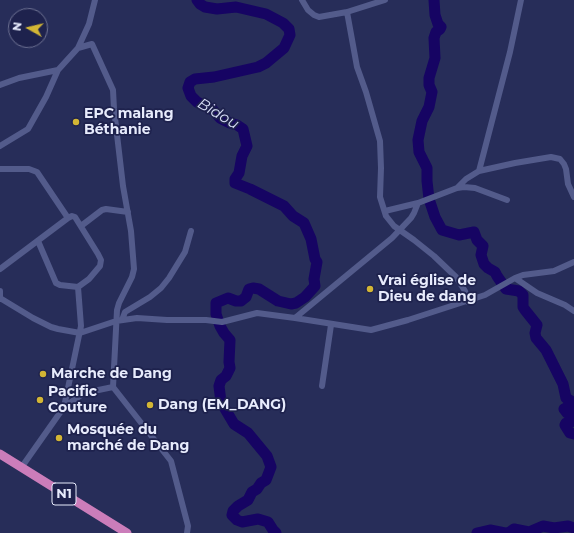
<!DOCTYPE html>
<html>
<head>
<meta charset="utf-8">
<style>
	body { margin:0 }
	#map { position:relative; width:574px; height:533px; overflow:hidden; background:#272d59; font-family:Montserrat,sans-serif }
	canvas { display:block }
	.north { position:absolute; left:8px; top:8px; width:40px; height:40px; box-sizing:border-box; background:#1e224d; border:1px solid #6e7293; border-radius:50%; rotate:278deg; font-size:11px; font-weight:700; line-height:16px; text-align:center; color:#e7ebfc }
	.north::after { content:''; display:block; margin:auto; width:14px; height:18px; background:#d3b635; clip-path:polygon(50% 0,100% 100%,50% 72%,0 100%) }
</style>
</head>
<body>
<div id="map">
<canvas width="574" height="533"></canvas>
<div class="north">N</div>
</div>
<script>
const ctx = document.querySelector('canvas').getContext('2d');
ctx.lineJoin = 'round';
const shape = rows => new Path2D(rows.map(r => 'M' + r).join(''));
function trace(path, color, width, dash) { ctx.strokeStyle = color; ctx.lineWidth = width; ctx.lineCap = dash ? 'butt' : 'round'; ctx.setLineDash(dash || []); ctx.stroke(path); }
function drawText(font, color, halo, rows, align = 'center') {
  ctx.font = font + ' Montserrat,sans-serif'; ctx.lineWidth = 3.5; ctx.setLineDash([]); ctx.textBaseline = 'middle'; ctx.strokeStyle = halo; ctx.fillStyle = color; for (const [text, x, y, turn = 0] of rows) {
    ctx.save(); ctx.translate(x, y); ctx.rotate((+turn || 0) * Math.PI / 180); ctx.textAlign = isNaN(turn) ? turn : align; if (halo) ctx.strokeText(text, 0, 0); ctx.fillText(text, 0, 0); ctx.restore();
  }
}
const river = shape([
	[197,0,200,4,205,7,217,9,236,7,266,14,283,23,289,29,290,35,284,48,266,63,258,67,214,77,195,79,190,82,188,88,191,96,197,102,213,110,220,118,230,123,237,125,243,129,247,146,242,156,239,173,235,179,235,183,250,189,284,206,293,216,304,223,311,239,315,259,317,262,314,279,315,286,305,297,296,303,291,304,278,301,259,289,253,288,249,289,246,297,241,301,236,301,228,298,216,303,216,314,220,326,224,333,230,340,229,362,230,368,226,376,221,380,219,386,221,402,234,424,248,433,267,456,271,467,266,480,261,483,257,489,252,492,248,500,238,506,233,511,232,515,237,520,242,522,258,519,268,522,273,530,276,533],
	[434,0,435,15,438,24,441,27,440,29,436,32,434,38,435,58,429,78,429,85,432,92,429,107,422,121,418,140,419,152,427,168,427,181,429,199,435,217,442,230,459,235,474,232,477,240,483,246,481,255,484,264,488,268,495,272,497,276,506,289,519,291,523,295,523,307,525,310,537,325,535,333,536,338,546,350,563,384,566,398,571,401,570,406,564,409,567,413,574,415],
	[574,421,566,423,565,425,570,433,574,434],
	[477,533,490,530,505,533],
	[506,533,510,532,514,529,529,532,543,526,554,528,568,526,574,528]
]);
const minor = shape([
	[302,0,308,10,314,15,319,17,347,12,385,0],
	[347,12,357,67,366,92,380,141,381,168,380,197,386,216,394,226,414,240,434,256,456,277,465,291,468,302],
	[78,48,89,24,95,0],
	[0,85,19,78,58,70],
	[0,146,28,129,46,97,58,70,78,48,92,44,113,90,114,109,123,186,131,231,134,269,132,277,119,303,117,310,113,387,171,461,188,526,187,533],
	[0,169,29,169,37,172,68,218],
	[479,171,510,52,521,0],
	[457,188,466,179,479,171,515,163,551,157,560,159,564,164,566,169,568,184,574,197],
	[385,211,418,203,457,188,464,187,475,188,507,200],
	[81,226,102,210,106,209,128,212],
	[0,269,68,218,72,216,75,217,98,254,101,260,100,266,89,279,78,287,60,285,56,283,38,241],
	[515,278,523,275,554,271,574,262],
	[0,291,0,299],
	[0,298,33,318,51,327,58,329,80,333,116,321,137,318,167,320,206,320,222,322,257,313,295,318,392,238,411,218,414,213,418,203],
	[295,318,371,330,408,320,485,295,515,278,537,293,565,305,574,311],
	[122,320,125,312,150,297,161,288,169,278,185,252,191,231],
	[322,386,331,325],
	[64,407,84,393,113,387],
	[21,468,64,407,81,326,78,287]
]);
const highway = shape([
	[0,454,127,533]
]);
const markers = [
	[76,122,4,"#d3b635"],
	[370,289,4,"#d3b635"],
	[43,374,4,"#d3b635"],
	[40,400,4,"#d3b635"],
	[150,405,4,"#d3b635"],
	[59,438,4,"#d3b635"]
];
const shields = [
	[64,494,24]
];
const shieldNames = [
	["N1",64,494]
];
const poiNames = [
	["EPC malang",84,114],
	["Béthanie",84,130],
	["Vrai église de",378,281],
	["Dieu de dang",378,297],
	["Marche de Dang",51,374],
	["Pacific",48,392],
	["Couture",48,408],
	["Dang (EM_DANG)",158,405],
	["Mosquée du",67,430],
	["marché de Dang",67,446]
];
const waterNames = [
	["Bidou",218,114,31]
];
trace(river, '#160463', 11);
trace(minor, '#535b8b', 6);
trace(highway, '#cb7dba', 9);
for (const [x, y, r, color] of markers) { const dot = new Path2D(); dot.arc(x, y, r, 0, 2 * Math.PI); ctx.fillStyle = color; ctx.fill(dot); trace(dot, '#1e224d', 1.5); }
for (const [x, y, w] of shields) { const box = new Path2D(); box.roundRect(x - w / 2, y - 11, w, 22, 3); ctx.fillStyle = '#1e224d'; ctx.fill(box); trace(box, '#e7ebfc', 1); }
drawText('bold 13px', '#e7ebfc', null, shieldNames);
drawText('bold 14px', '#e7ebfc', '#1e224d', poiNames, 'left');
drawText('italic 15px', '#d8def7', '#1e224d', waterNames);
</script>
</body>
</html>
